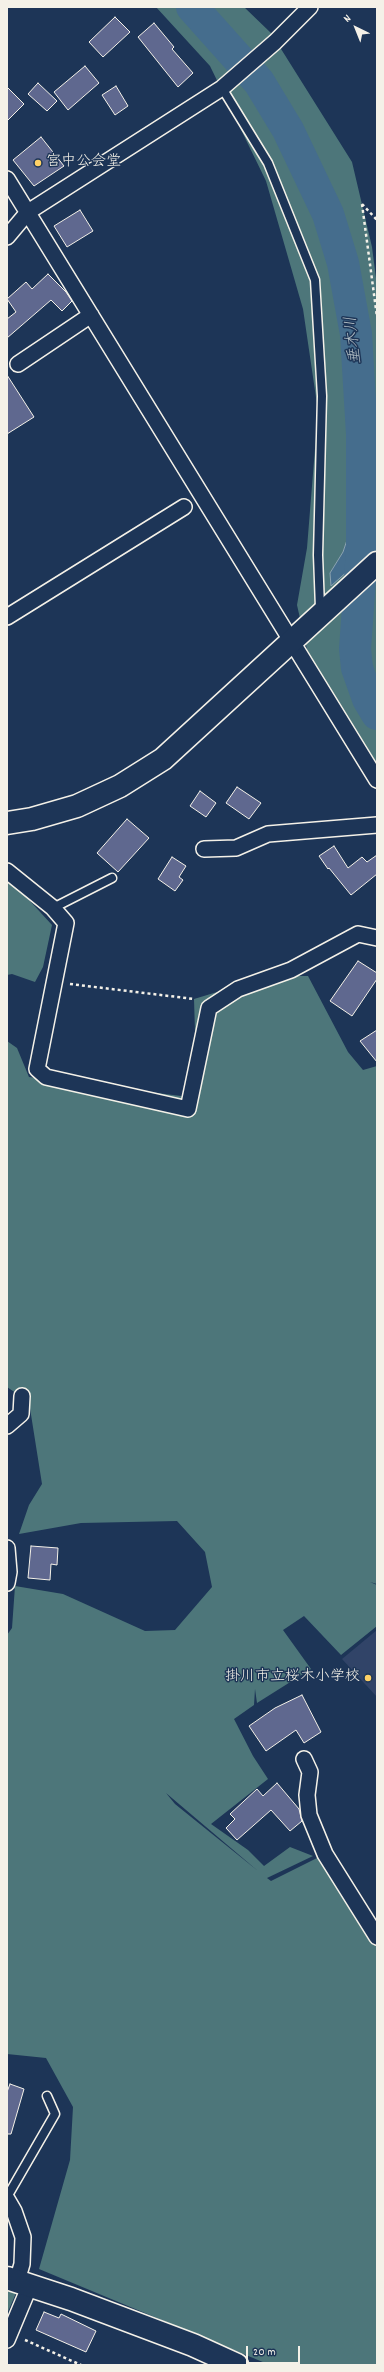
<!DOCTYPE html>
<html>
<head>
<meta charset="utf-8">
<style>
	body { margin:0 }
	#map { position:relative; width:384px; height:2372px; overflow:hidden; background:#1d3557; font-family:Dekko,sans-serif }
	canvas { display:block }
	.frame { position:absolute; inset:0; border:8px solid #f4f1e8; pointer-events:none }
	.north { position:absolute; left:336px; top:8px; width:40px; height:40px; -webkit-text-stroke:3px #1d3557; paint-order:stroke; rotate:317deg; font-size:11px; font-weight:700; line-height:16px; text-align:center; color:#f4f1e8 }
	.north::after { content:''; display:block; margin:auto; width:14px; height:18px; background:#f4f1e8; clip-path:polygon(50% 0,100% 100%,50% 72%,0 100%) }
	.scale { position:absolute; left:246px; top:2346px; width:54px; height:18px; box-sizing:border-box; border:2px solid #f4f1e8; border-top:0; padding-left:5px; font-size:12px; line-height:14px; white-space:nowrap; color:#f4f1e8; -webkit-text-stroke:3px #1d3557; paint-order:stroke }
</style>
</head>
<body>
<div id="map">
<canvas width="384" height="2372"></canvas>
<div class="frame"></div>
<div class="north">N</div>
<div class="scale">20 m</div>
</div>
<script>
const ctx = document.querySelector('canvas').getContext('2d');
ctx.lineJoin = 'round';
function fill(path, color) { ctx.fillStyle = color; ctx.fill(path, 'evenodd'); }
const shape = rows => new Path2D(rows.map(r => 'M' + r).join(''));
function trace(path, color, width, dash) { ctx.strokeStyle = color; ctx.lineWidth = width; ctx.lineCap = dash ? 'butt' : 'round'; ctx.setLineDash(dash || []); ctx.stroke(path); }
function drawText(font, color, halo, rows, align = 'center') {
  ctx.font = font + ' Dekko,"Klee One",sans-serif'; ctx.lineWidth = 3; ctx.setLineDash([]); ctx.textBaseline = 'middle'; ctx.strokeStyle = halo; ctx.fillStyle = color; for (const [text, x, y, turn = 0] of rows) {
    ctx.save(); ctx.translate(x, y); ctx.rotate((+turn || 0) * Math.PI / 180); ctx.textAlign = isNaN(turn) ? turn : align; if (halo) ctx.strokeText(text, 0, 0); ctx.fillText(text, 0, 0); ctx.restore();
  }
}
const built = shape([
	[377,1630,377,1697,342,1659]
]);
const green = shape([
	[156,7,244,7,271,33,352,162,372,247,377,286,377,773,308,654,297,605,307,548,318,411,303,309,266,181,210,66],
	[7,876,52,925,43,967,35,982,12,974,7,975],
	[270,976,308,976,348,1052,363,1070,377,1066,377,1584,370,1582,377,1585,377,1626,341,1655,304,1616,283,1630,311,1669,257,1703,255,1689,254,1705,234,1719,253,1756,268,1779,211,1824,248,1850,264,1866,290,1847,313,1856,267,1878,271,1881,325,1854,377,1947,377,2365,270,2365,39,2269,70,2160,73,2107,46,2058,7,2054,7,1635,12,1628,15,1586,63,1594,145,1631,175,1630,212,1587,205,1552,177,1521,81,1523,19,1534,29,1505,42,1484,29,1402,7,1387,7,1041,17,1048,29,1077,197,1098,194,999],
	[166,1793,258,1871,175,1804],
	[7,2291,16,2293,7,2314]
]);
const water = shape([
	[353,461,362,463,362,499,377,516,377,545,331,586,330,573,343,552,351,528,353,461]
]);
const river = shape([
	[192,7,259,82,288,130,328,214,343,263,356,334,362,434,362,551,355,649,357,668,368,699,377,714]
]);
const building = shape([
	[115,17,130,32,103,57,89,42,115,17],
	[154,23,174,47,172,49,193,73,178,87,138,37,154,23],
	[85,66,99,83,68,110,54,92,85,66],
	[38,83,57,101,47,111,28,94,38,83],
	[116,86,128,106,115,115,102,95,116,86],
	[7,87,24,104,7,121,7,87],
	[41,137,64,166,34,186,13,160,41,137],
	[80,210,93,231,67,247,54,226,80,210],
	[48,274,66,292,72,301,62,311,51,300,7,338,7,319,16,312,7,299,26,282,32,289,48,274],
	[7,375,34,417,7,434,7,375],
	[237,787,261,803,249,819,226,803,237,787],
	[200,791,216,803,206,817,190,806,200,791],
	[127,819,149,838,118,872,97,853,127,819],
	[334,846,348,868,362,857,367,862,377,855,377,874,351,895,329,868,328,869,319,856,334,846],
	[172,857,186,866,179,877,183,880,175,891,158,879,172,857],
	[358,961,377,973,377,979,352,1016,330,1001,358,961],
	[377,1030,377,1062,360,1041,377,1030],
	[31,1546,58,1548,57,1565,51,1564,50,1580,28,1578,31,1546],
	[302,1695,321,1732,304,1743,296,1730,266,1751,249,1726,275,1708,302,1695],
	[277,1783,299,1809,302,1821,290,1831,271,1810,237,1840,226,1828,235,1819,230,1814,257,1789,263,1796,277,1783],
	[10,2084,24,2089,11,2134,7,2134,7,2092,10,2084],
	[44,2312,59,2318,61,2314,96,2331,86,2352,36,2330,44,2312]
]);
const path = shape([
	[362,204,377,317],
	[362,204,377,220],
	[70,984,194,999],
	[25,2340,81,2365]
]);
const lane = shape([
	[222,88,268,163,315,280,322,396,318,555,320,608],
	[53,908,112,878],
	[7,2197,55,2114,47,2096]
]);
const street = shape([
	[7,179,377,780],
	[7,237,28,212,222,88,275,42,310,7],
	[18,364,91,315],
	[7,617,184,507],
	[204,849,236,848,268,834,377,825],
	[7,871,53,908,66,923,37,1069,46,1077,188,1109,209,1008,238,989,291,970,358,934,377,938],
	[7,1426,21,1414,22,1396],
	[7,1548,9,1572,7,1583],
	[304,1759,310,1772,307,1795,309,1815,325,1854,377,1937],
	[7,2199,14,2211,23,2237,22,2264,17,2281],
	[7,2340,30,2285]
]);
const secondary = shape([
	[7,823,32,819,77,806,120,786,163,759,377,563],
	[7,2278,71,2299,193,2345,237,2365]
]);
const markers = [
	[38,163,4,"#ffd166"],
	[368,1678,4,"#ffd166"]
];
const poiNames = [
	["宮中公会堂",46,163],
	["掛川市立桜木小学校",360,1678,"right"]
];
const waterNames = [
	["垂木川",355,340,-96]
];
fill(built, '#314468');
fill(green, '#4d767a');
fill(water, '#456d8d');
trace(water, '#8ba2b1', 1);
trace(river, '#456d8d', 32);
fill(building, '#5f688f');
trace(building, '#f4f1e8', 1);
trace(lane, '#f4f1e8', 11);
trace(street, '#f4f1e8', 18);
trace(secondary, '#f4f1e8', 25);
trace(path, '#f4f1e8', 2.5, [3, 3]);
trace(lane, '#1d3557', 8);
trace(street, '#1d3557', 15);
trace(secondary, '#1d3557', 22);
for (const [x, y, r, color] of markers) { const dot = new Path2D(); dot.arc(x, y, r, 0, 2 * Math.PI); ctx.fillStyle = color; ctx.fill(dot); trace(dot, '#1d3557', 1.5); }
drawText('15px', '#f4f1e8', '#1d3557', poiNames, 'left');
drawText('italic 16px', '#b7c3c8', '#1d3557', waterNames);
</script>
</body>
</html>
